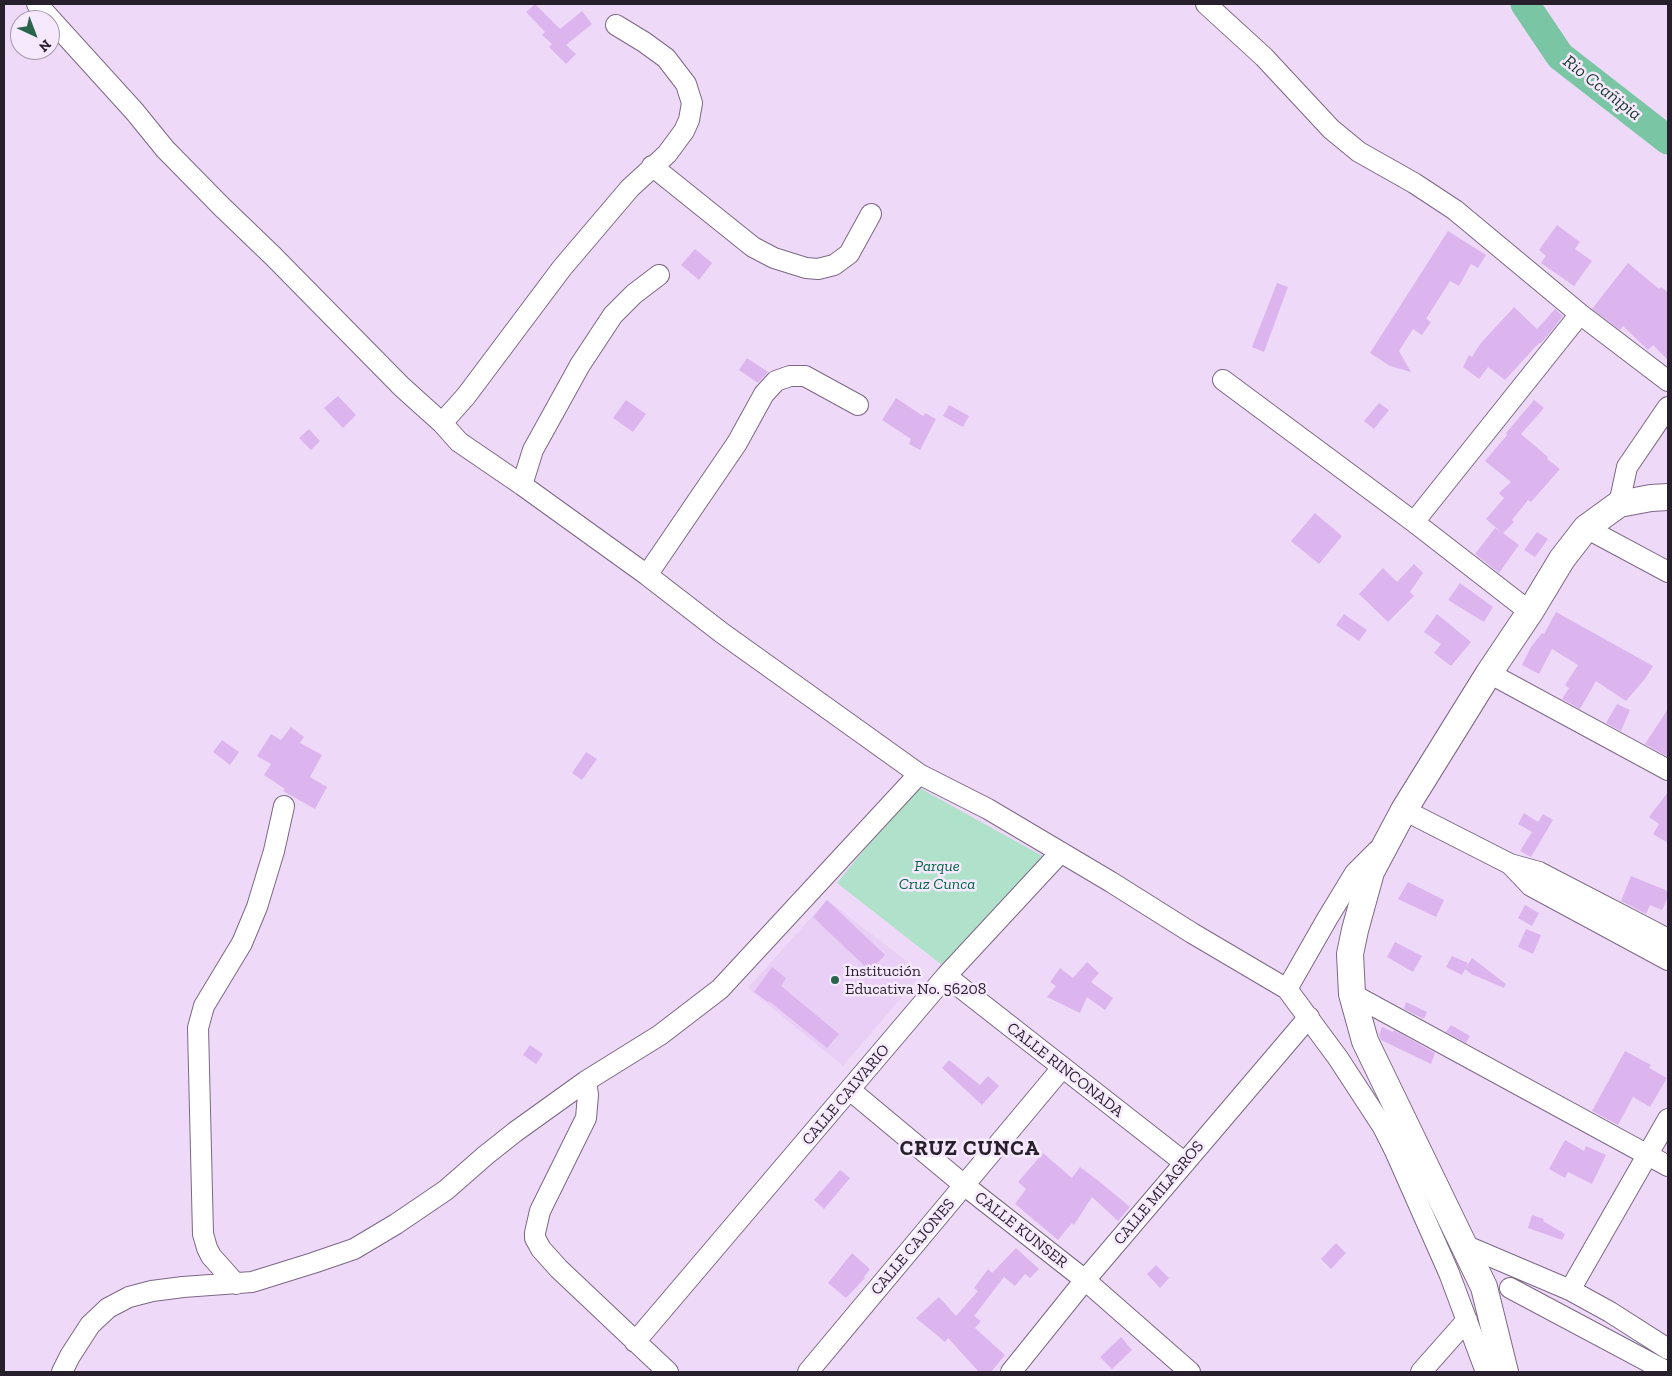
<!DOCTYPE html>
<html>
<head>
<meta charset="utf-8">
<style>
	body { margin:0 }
	#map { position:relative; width:1672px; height:1376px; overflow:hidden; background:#efd9f9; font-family:"Zilla Slab",serif }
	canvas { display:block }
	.frame { position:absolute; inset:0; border:5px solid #271f2b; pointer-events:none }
	.north { position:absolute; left:10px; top:10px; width:50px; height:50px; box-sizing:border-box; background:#f7e9fd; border:1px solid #a498a9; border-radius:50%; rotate:137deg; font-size:14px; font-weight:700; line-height:20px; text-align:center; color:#271f2b }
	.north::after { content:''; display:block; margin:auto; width:18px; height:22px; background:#2a644d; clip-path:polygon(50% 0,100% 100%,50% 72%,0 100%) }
</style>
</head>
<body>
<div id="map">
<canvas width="1672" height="1376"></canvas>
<div class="frame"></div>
<div class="north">N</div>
</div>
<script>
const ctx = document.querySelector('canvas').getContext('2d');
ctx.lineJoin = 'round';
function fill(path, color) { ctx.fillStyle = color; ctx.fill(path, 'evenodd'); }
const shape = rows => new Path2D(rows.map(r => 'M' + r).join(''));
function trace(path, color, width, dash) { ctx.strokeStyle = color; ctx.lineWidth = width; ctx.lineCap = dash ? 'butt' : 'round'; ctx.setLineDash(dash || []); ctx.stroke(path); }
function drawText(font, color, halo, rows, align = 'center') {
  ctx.font = font + ' "Zilla Slab",serif'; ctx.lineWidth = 5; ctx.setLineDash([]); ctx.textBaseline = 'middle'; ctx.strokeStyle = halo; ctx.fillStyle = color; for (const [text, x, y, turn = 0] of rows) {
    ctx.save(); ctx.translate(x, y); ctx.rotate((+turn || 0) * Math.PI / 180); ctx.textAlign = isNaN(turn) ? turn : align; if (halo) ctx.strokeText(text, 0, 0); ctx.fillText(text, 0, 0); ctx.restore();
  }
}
const built = shape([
	[827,900,922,973,843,1066,748,988]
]);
const green = shape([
	[916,786,1048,859,947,969,837,883]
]);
const river = shape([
	[1525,4,1560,56,1668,140]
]);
const building = shape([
	[535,4,560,29,582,11,592,24,566,45,576,54,566,64,549,47,552,44,542,35,545,32,526,12],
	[1557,225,1580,242,1575,249,1592,261,1574,286,1541,263,1546,256,1539,250],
	[1448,231,1486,255,1478,268,1471,264,1459,286,1450,281,1426,319,1431,322,1422,335,1413,329,1399,351,1411,372,1390,366,1370,353],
	[695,249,712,263,699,280,681,265],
	[1628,263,1659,289,1661,287,1668,292,1668,360,1653,345,1648,350,1623,326,1620,330,1592,309],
	[1277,283,1288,287,1264,352,1252,347],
	[1514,307,1537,329,1555,309,1563,316,1549,334,1540,344,1539,343,1505,380,1488,367,1479,379,1463,367,1469,355,1472,357,1480,344],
	[747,358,768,372,758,383,739,370],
	[338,396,356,415,343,428,324,408],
	[896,398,923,416,925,413,936,419,920,450,909,444,911,439,882,420],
	[626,400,646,414,633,432,613,418],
	[1534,400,1544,408,1521,434,1548,457,1547,459,1560,469,1531,502,1528,500,1512,520,1514,522,1503,533,1519,545,1499,573,1475,554,1495,528,1501,532,1486,519,1504,498,1499,493,1511,482,1485,461,1507,435,1506,433],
	[1379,403,1389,410,1374,429,1364,421],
	[949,405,969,416,963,427,943,416],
	[309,429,320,441,311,450,299,438],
	[1315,513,1342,536,1319,564,1291,541],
	[1537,532,1548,539,1535,557,1524,550],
	[1414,564,1423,573,1410,592,1414,596,1388,622,1359,594,1383,568,1397,582],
	[1460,583,1493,607,1484,622,1448,600],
	[1556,612,1653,666,1644,680,1626,701,1596,681,1580,709,1562,699,1569,688,1565,685,1578,665,1552,649,1539,674,1522,665,1531,647,1542,633,1544,634],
	[1344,614,1367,630,1359,641,1336,625],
	[1437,614,1471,642,1451,666,1434,653,1441,644,1424,632],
	[1617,704,1630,710,1621,731,1606,723],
	[1668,709,1668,757,1645,744],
	[291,727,304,737,300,743,322,755,310,777,327,787,315,809,283,791,285,789,264,775,271,764,257,756,271,734,281,740],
	[222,740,239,752,230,765,213,752],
	[586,752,597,759,582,780,572,773],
	[1668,792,1668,843,1653,834,1659,824,1649,817],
	[1524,813,1538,822,1543,814,1553,820,1531,857,1520,851,1532,832,1518,824],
	[1631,876,1668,891,1668,897,1662,910,1650,905,1646,914,1621,901],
	[1408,882,1444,900,1436,917,1398,899],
	[827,900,885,955,870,971,813,917],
	[1525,905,1539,913,1532,926,1518,918],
	[1526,929,1541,935,1533,954,1518,947],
	[1395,942,1422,956,1413,972,1387,957],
	[1452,956,1468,963,1462,975,1446,967],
	[1472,958,1506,984,1504,988,1471,974,1465,969],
	[1087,962,1099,973,1091,982,1113,998,1105,1010,1087,997,1080,1013,1047,997,1056,986,1050,982,1060,968,1073,978],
	[772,967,786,978,781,986,839,1034,827,1048,769,1001,768,1002,754,992],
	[1406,1002,1427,1012,1424,1019,1404,1009],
	[1451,1025,1470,1036,1466,1043,1446,1032],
	[1382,1027,1393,1032,1394,1030,1435,1053,1431,1064,1381,1040,1379,1035],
	[530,1045,543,1054,536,1064,523,1055],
	[1625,1051,1651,1065,1649,1068,1667,1078,1650,1107,1633,1097,1618,1125,1592,1111],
	[949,1060,980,1085,988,1076,999,1086,982,1105,942,1068],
	[1565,1140,1584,1151,1586,1146,1606,1155,1592,1184,1568,1172,1565,1178,1549,1169],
	[1043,1153,1072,1178,1080,1167,1100,1182,1130,1207,1118,1221,1092,1197,1074,1225,1072,1223,1058,1240,1015,1204,1026,1189,1018,1182],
	[840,1170,850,1178,824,1209,814,1200],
	[1532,1215,1544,1219,1543,1221,1565,1234,1562,1240,1528,1228],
	[1336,1243,1346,1253,1331,1269,1321,1259],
	[1016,1248,1039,1269,1030,1278,1025,1274,1015,1286,1004,1277,974,1316,981,1321,975,1328,1005,1355,991,1372,979,1372,948,1338,945,1342,916,1318,939,1297,956,1316,978,1291,974,1288,988,1269,992,1273],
	[852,1253,870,1269,864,1277,865,1278,846,1298,828,1283],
	[1156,1265,1169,1278,1160,1288,1147,1274],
	[1121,1337,1132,1350,1112,1369,1100,1357]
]);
const minor = shape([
	[37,4,135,112,165,149,221,206,273,256,402,387,442,423,459,442,522,485,647,575,722,633,919,774,988,809,1111,882,1192,933,1287,989,1327,919,1355,873,1377,851],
	[1206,4,1264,57,1331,129,1359,152,1414,183,1455,210,1580,314,1668,381],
	[652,166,753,247,774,258,806,268,818,269,834,265,849,254,871,214],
	[1223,380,1414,522,1530,612],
	[442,423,466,396,562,268,630,188,667,154,684,131,689,120,692,103,686,84,666,58,644,42,616,25],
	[522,485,533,450,580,365,613,315,634,294,659,275],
	[1619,504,1627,467,1668,407],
	[1414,522,1580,314],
	[1586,528,1668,572],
	[647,575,737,443,764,394,776,381,790,376,805,376,858,405],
	[1489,673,1668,770],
	[1404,810,1510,864,1539,872,1668,939],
	[1510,864,1531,886,1668,960],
	[946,976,1185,1163],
	[1287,989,1338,1058,1383,1127,1395,1151,1406,1145],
	[1352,994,1668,1166],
	[586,1081,588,1095,586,1118,540,1211,535,1233,535,1238,541,1249,559,1269,668,1372],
	[850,1090,964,1185,1085,1280,1190,1372],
	[1395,1151,1449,1273,1486,1372],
	[1464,1245,1570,1290,1668,1119],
	[236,1284,211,1256,207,1248,203,1234,198,1028,204,1006,242,943,257,907,274,851,284,806],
	[1510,1288,1664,1370],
	[1570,1290,1610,1312,1668,1349],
	[635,1342,946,976,1061,852],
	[62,1372,70,1356,90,1325,108,1308,129,1297,152,1291,183,1287,252,1282,313,1263,354,1249,396,1224,446,1190,486,1155,515,1132,586,1081,660,1035,720,989,919,774],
	[808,1372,1062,1068],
	[1011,1372,1085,1280,1309,1017],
	[1421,1372,1467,1320]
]);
const major = shape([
	[1505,1372,1484,1287,1365,1041,1352,994,1350,954,1355,930,1371,872,1404,810,1489,673,1530,612,1562,559,1586,528,1619,504,1651,498,1668,497]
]);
const markers = [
	[835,980,5,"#2a644d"]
];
const parkNames = [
	["Parque",937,866],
	["Cruz Cunca",937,884]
];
const poiNames = [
	["Institución",845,971],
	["Educativa No. 56208",845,989]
];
const streetNames = [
	["CALLE RINCONADA",1065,1070,38],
	["CALLE CALVARIO",846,1095,-50],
	["CALLE MILAGROS",1159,1193,-50],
	["CALLE KUNSER",1021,1230,38],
	["CALLE CAJONES",913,1247,-50]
];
const waterNames = [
	["Rio Ccañipia",1602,88,38]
];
const districtNames = [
	["CRUZ CUNCA",970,1149]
];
fill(built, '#e9cef5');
fill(green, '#b0e1ca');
trace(river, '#7ac5a4', 29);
fill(building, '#dcb5ee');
trace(minor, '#7c6885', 22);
trace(major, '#7c6885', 28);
trace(minor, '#fff', 20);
trace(major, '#fff', 26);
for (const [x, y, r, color] of markers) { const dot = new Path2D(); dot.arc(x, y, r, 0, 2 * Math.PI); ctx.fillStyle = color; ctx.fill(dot); trace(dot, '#f7e9fd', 2); }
drawText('italic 16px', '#006547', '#f7e9fd', parkNames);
drawText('16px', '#271f2b', '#f7e9fd', poiNames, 'left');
drawText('16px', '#271f2b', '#f7e9fd', streetNames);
drawText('italic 18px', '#16382a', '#f7e9fd', waterNames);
ctx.letterSpacing = '1px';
drawText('bold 21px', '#271f2b', '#f7e9fd', districtNames);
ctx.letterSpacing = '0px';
</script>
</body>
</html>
